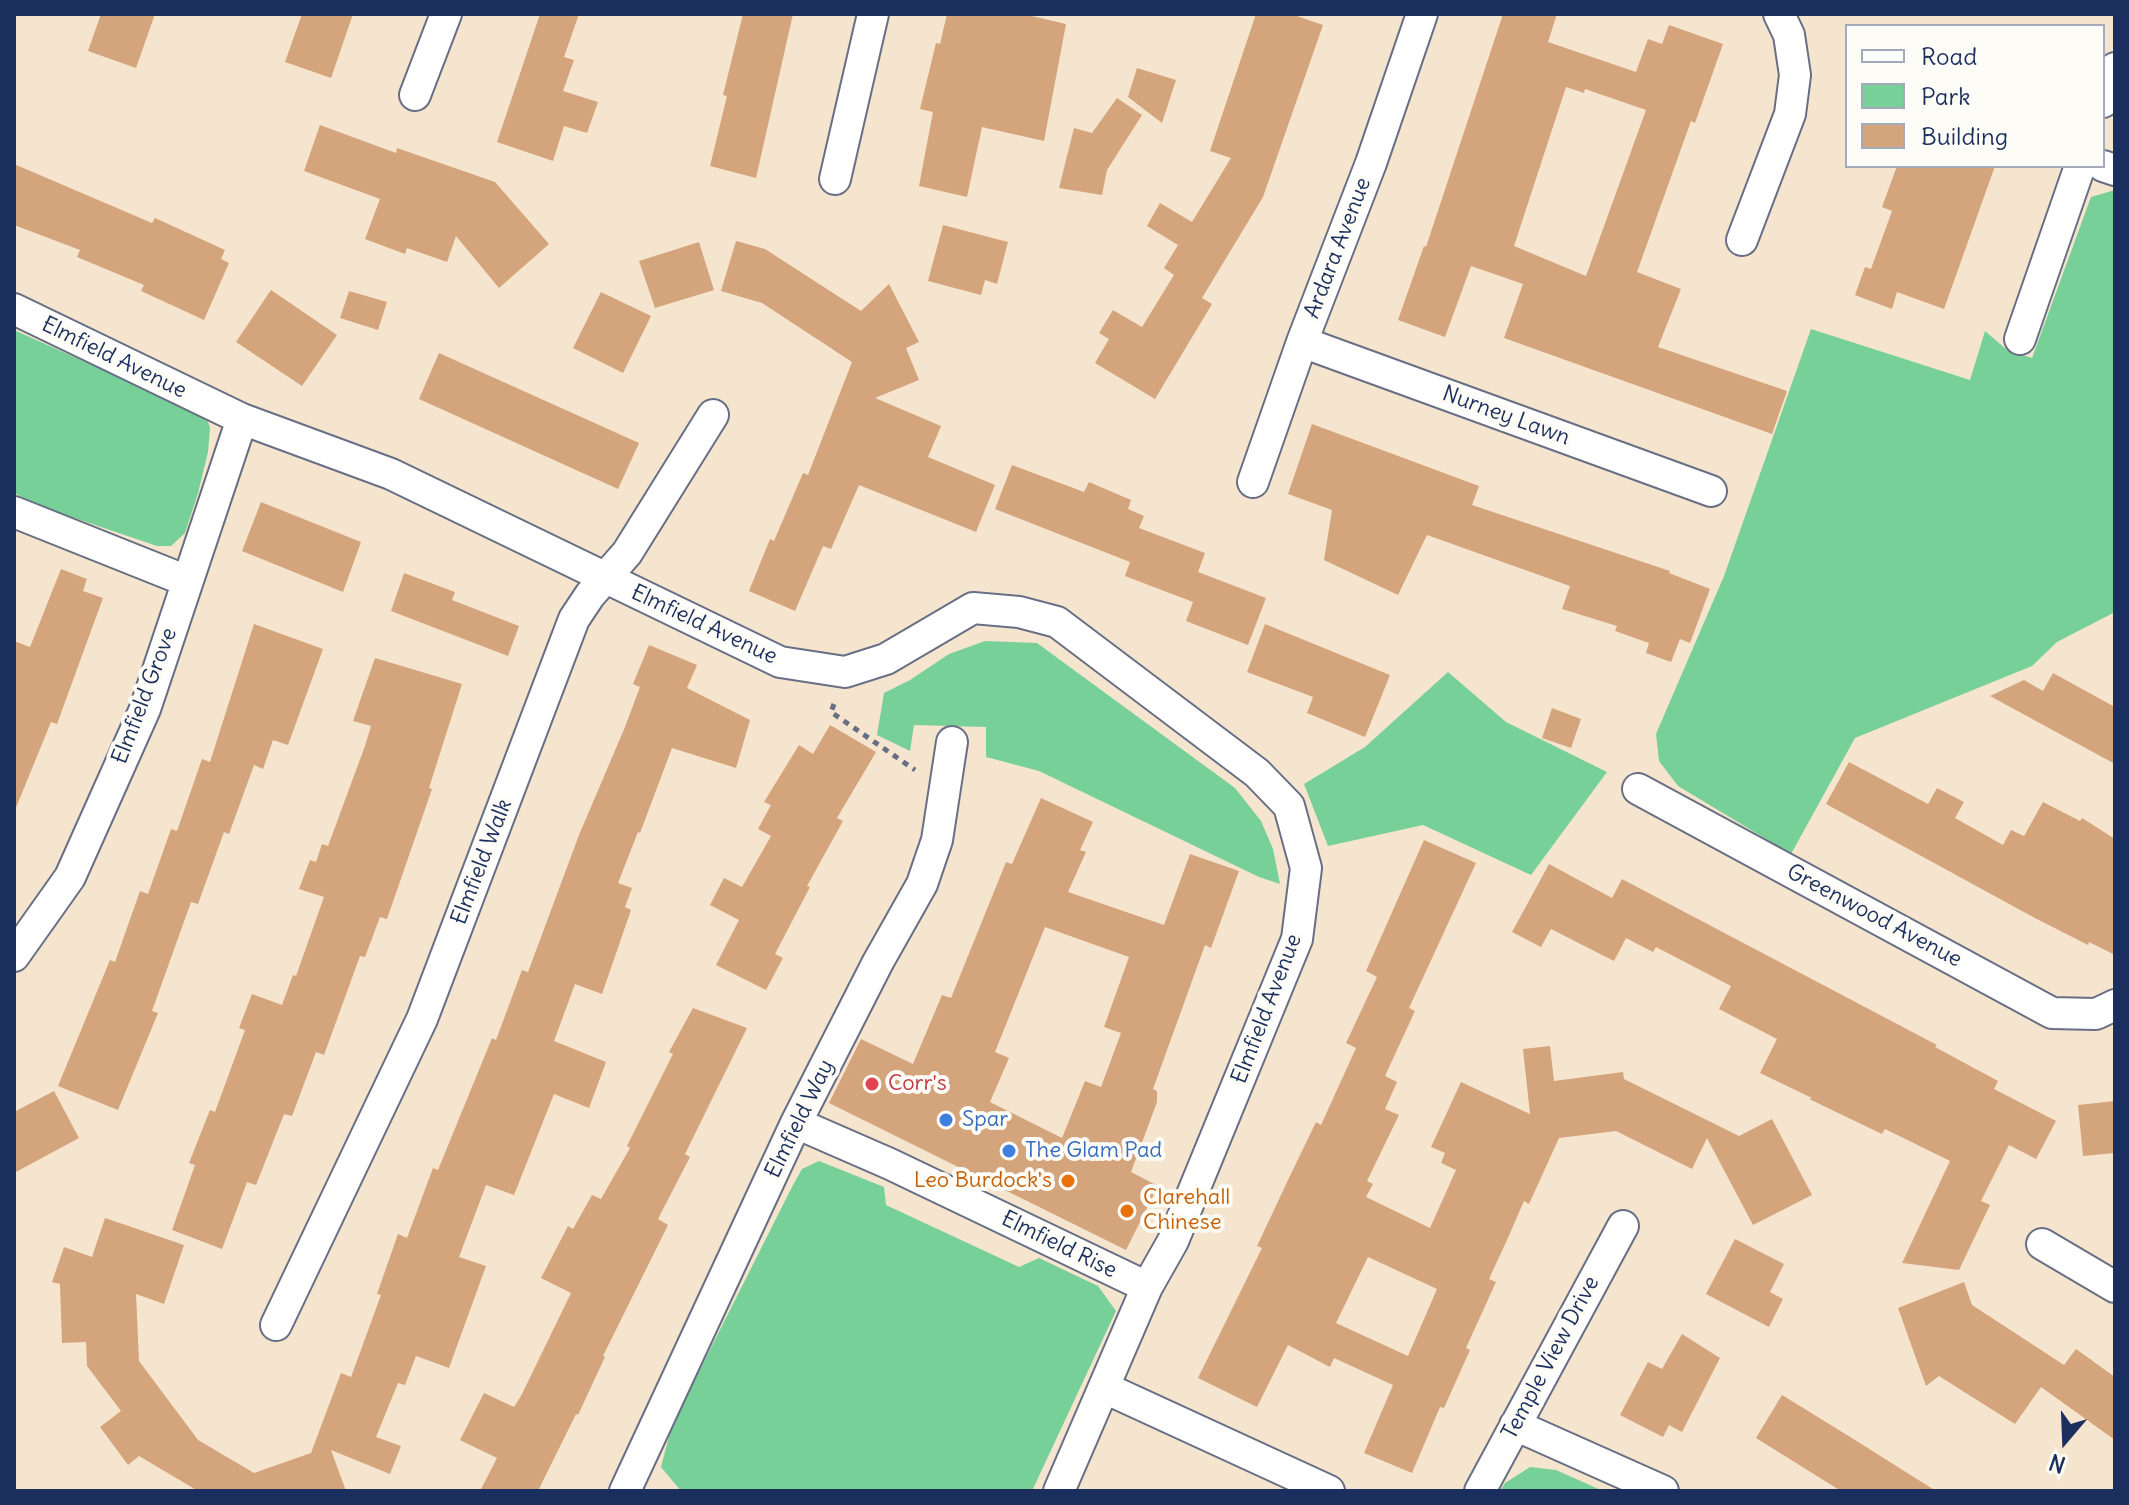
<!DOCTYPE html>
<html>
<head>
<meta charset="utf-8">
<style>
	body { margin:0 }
	#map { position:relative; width:2129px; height:1505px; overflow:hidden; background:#f6e5ce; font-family:Delius,sans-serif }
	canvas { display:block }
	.frame { position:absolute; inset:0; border:16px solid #1b2f5e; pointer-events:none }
	.legend { position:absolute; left:1845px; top:24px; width:260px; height:144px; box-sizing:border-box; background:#fdfcf7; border:2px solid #a3aaba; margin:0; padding:10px 14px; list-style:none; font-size:24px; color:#1b2f5e }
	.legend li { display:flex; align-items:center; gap:16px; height:40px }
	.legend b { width:40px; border:2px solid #a3aaba }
	.north { position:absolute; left:2025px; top:1401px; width:80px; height:80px; -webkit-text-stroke:6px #fdfcf7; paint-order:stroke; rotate:199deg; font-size:22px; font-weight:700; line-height:32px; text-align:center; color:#1b2f5e }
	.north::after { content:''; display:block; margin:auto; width:28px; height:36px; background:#1b2f5e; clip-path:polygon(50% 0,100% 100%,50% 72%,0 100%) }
</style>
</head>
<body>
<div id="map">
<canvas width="2129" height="1505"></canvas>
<div class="frame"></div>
<ul class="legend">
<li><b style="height:10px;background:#fff"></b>Road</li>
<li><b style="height:22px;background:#76d097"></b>Park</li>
<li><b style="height:22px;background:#d4a47c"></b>Building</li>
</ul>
<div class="north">N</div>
</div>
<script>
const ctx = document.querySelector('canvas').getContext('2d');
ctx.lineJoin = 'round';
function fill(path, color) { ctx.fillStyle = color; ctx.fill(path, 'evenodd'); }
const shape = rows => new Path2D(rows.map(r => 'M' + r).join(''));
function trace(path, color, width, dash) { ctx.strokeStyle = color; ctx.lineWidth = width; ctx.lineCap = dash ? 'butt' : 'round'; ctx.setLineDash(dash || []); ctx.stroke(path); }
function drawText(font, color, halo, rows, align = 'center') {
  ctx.font = font + ' Delius,sans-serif'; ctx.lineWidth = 8; ctx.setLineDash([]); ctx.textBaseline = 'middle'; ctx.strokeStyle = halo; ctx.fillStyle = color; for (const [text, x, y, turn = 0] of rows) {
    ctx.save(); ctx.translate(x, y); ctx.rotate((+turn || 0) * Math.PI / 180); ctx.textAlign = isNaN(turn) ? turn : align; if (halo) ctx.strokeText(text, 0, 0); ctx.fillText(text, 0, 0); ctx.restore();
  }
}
const green = shape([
	[2115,190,2115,612,2057,642,2032,666,1855,738,1791,854,1678,786,1659,761,1656,734,1724,576,1811,329,1970,380,1985,331,2007,350,2032,358,2091,197],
	[14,330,199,413,207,419,210,428,208,452,198,493,185,533,171,546,157,546,45,508,14,493],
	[985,641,1037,643,1235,788,1261,821,1273,849,1280,884,1259,877,1039,771,986,757,986,727,914,725,910,751,877,735,884,693,910,680,949,654],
	[1448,672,1506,722,1607,772,1531,875,1423,825,1328,846,1304,784,1365,747],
	[819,1161,884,1187,886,1205,1019,1267,1039,1258,1098,1286,1116,1311,1032,1491,681,1491,661,1467,672,1425,793,1185,802,1169],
	[1530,1467,1556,1470,1603,1491,1500,1491,1505,1483]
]);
const building = shape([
	[101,14,155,14,136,68,88,51],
	[302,14,353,14,331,78,285,62],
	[540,14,579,14,564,57,574,60,563,91,598,102,587,133,564,126,553,161,497,142],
	[743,14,793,14,756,178,710,166,727,96,723,95],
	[947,14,1023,14,1066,24,1044,141,982,127,967,197,919,186,933,112,920,109,936,43,940,44],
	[1256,14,1291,14,1323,25,1263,197,1202,298,1212,304,1155,399,1095,363,1109,339,1099,333,1113,310,1142,327,1174,275,1164,268,1178,245,1147,226,1160,203,1192,222,1231,158,1210,151],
	[1503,14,1557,14,1548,42,1636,72,1648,39,1662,44,1669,25,1723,44,1695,123,1691,121,1637,272,1681,289,1658,347,1787,391,1772,434,1504,338,1523,284,1471,266,1445,337,1398,320,1424,246,1426,247],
	[1566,87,1584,93,1585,89,1646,110,1586,276,1514,246],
	[1137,68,1176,80,1162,123,1128,97],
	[1117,98,1142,115,1107,170,1102,195,1059,188,1074,128,1092,133],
	[320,125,396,153,397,148,495,182,549,244,499,288,456,236,447,262,407,248,405,254,365,239,380,199,304,171],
	[14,164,152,223,155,218,225,250,221,259,229,263,204,320,141,291,144,285,77,257,80,250,14,225],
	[1897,166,1995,166,1944,309,1897,292,1892,309,1855,295,1865,267,1871,269,1892,211,1882,207],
	[943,225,1008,242,997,284,985,280,981,295,928,281],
	[736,241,765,249,861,311,889,284,919,342,906,348,919,380,875,398,941,426,928,457,995,485,976,532,859,485,831,549,823,546,795,611,749,591,770,539,774,541,803,473,808,475,852,362,762,303,721,291],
	[699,242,714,290,655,308,639,261],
	[271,290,337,335,302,386,236,342],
	[349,291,387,302,378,330,340,318],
	[601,292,651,316,623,373,573,348],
	[439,353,639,443,618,489,419,399],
	[1312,424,1479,486,1472,505,1670,571,1669,573,1710,589,1690,643,1680,639,1671,662,1646,653,1649,643,1615,631,1617,626,1562,609,1570,586,1427,535,1398,595,1324,560,1332,510,1288,494],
	[1012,465,1084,492,1089,482,1131,500,1128,509,1144,516,1139,528,1205,553,1198,572,1266,598,1248,645,1186,621,1193,602,1125,576,1130,562,995,509],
	[261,502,361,542,343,592,242,551],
	[61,569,87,579,83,591,103,598,57,724,51,722,15,810,14,641,30,647],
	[404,573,455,592,452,600,519,626,508,656,391,611],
	[254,624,323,649,288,745,273,740,263,769,254,765,229,834,224,832,198,904,191,902,152,1011,158,1013,118,1110,58,1086,110,960,115,962,140,891,148,894,171,829,177,831,202,759,210,762],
	[1265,624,1390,675,1365,737,1307,713,1313,697,1247,672],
	[649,645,697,665,687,688,750,720,736,768,672,748,640,833,638,832,618,883,632,888,625,907,631,910,602,994,575,984,554,1041,606,1062,589,1108,554,1094,514,1195,486,1185,459,1257,486,1266,449,1368,416,1356,405,1385,398,1383,376,1437,401,1446,390,1474,331,1450,346,1491,198,1491,139,1456,128,1465,100,1427,121,1411,87,1366,86,1342,62,1343,60,1284,52,1282,64,1247,92,1257,105,1218,184,1245,164,1304,136,1294,139,1361,198,1440,254,1473,311,1453,341,1373,351,1377,381,1295,377,1294,398,1234,407,1238,433,1168,438,1170,492,1038,496,1040,522,970,528,972,579,835,625,727,640,687,633,684],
	[375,658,462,684,429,788,432,789,387,919,380,917,365,957,360,956,324,1055,316,1052,292,1116,284,1114,256,1185,247,1182,222,1249,172,1230,195,1165,189,1163,210,1110,215,1112,245,1030,239,1028,252,994,282,1005,293,975,296,976,324,897,299,889,310,860,316,862,322,844,328,846,365,746,371,726,353,721],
	[2053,673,2115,707,2115,764,1990,696,2024,680,2043,691],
	[1552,708,1581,719,1571,748,1542,738],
	[830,725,876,752,837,818,843,821,807,886,810,887,775,954,783,958,766,990,716,965,739,920,710,905,724,878,742,887,771,836,758,829,771,805,764,802,799,745,813,754],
	[1849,762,1928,804,1937,788,1964,802,1955,818,2003,845,2011,830,2024,836,2043,802,2080,821,2082,818,2115,839,2115,955,2089,942,2088,945,2033,917,1826,804],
	[1041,798,1093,822,1080,850,1086,852,1068,892,1164,925,1190,854,1239,871,1211,948,1205,945,1153,1089,1157,1091,1157,1102,1131,1172,1158,1186,1126,1250,829,1103,861,1039,913,1064,942,995,951,998,1006,862,1012,864],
	[1045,927,1129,957,1104,1027,1121,1033,1101,1087,1085,1081,1062,1138,990,1102,1009,1058,995,1052],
	[1424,840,1476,863,1409,1008,1415,1011,1385,1076,1397,1082,1385,1109,1399,1115,1367,1181,1373,1184,1366,1197,1430,1228,1456,1170,1441,1163,1445,1153,1431,1147,1461,1082,1530,1114,1523,1049,1550,1046,1554,1081,1623,1072,1624,1079,1739,1136,1772,1119,1812,1195,1753,1225,1707,1138,1692,1169,1616,1131,1559,1138,1529,1204,1524,1201,1507,1240,1489,1279,1496,1282,1466,1348,1470,1350,1444,1408,1440,1407,1412,1473,1364,1453,1393,1385,1334,1358,1330,1367,1288,1345,1257,1407,1198,1378,1262,1248,1257,1246,1289,1178,1316,1122,1321,1125,1356,1048,1346,1043,1377,977,1366,971],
	[1368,1257,1437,1289,1408,1356,1336,1323],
	[1549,864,1612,898,1622,879,1937,1045,1935,1047,1998,1081,1994,1089,2056,1121,2036,1159,2009,1145,1981,1201,1990,1205,1959,1270,1902,1263,1950,1161,1885,1129,1882,1134,1809,1099,1812,1098,1760,1073,1777,1039,1719,1009,1731,986,1656,947,1653,952,1626,938,1614,961,1551,929,1541,947,1512,932],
	[693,1008,747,1028,685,1154,690,1157,658,1219,668,1225,603,1356,605,1357,578,1415,576,1414,538,1491,480,1491,497,1458,460,1440,484,1393,514,1407,521,1396,571,1293,541,1278,568,1226,573,1229,592,1195,601,1199,630,1148,627,1146,673,1054,669,1052],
	[54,1091,79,1138,14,1173,14,1112],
	[2115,1101,2115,1153,2083,1156,2078,1105],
	[1735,1239,1784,1264,1770,1292,1783,1299,1769,1327,1706,1294],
	[1964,1282,1972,1305,2064,1365,2076,1349,2115,1377,2115,1440,2041,1387,2015,1424,1939,1376,1926,1386,1898,1308],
	[1682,1334,1720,1358,1682,1432,1669,1425,1663,1437,1620,1415,1648,1362,1662,1369],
	[1782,1395,1847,1435,1936,1491,1841,1491,1756,1438]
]);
const path = shape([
	[834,704,831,712,915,770]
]);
const street = shape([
	[415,95,446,14],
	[2103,102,2115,68],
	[2103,166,2115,170],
	[835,179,873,14],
	[1742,240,1790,114,1795,75,1789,35,1779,14],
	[14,309,242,419,391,474,780,662,845,672,886,659,973,608,1019,612,1057,622,1257,773,1289,806,1306,868,1297,939,1173,1241,1147,1287,1059,1491],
	[2020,339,2080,166],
	[1302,342,1711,491],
	[1253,482,1302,342,1371,163,1422,14],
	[14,512,187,581],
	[1638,789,2052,1013,2096,1014,2115,1005],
	[14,956,70,877,145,709,242,419],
	[796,1123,890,1164,1147,1287],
	[2042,1244,2115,1287],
	[276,1325,422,1019,574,619,590,595,627,553,713,415],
	[1105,1388,1329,1491],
	[1515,1425,1663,1491],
	[625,1491,796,1123,878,962,922,884,937,840,952,742],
	[1480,1491,1623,1226]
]);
const markers = [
	[872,1084,8,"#e0444e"],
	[946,1120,8,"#3f7fe0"],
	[1009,1151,8,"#3f7fe0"],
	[1068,1181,8,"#e8710a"],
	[1127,1211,8,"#e8710a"]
];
const streetNames = [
	["Ardara Avenue",1338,248,-69],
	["Elmfield Avenue",114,358,26],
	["Nurney Lawn",1506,416,20],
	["Elmfield Avenue",704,625,25],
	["Elmfield Grove",145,696,-69],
	["Elmfield Walk",482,862,-69],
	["Greenwood Avenue",1874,916,28],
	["Elmfield Avenue",1267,1009,-69],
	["Elmfield Way",800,1119,-64],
	["Elmfield Rise",1059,1245,26],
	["Temple View Drive",1551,1358,-62]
];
const healthNames = [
	["Corr's",888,1084]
];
const shopNames = [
	["Spar",962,1120],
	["The Glam Pad",1025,1151]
];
const foodNames = [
	["Leo Burdock's",1052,1181],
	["Clarehall",1143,1198,"left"],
	["Chinese",1143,1223,"left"]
];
fill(green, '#76d097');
fill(building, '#d4a47c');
trace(street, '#686f85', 34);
trace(path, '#686f85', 5, [6, 6]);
trace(street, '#fff', 30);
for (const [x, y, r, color] of markers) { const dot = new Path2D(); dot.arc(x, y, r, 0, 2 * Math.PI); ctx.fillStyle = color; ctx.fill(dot); trace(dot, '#fdfcf7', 3); }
drawText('22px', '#1b2f5e', '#fdfcf7', streetNames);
drawText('22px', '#be3a42', '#fdfcf7', healthNames, 'left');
drawText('22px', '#366cbe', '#fdfcf7', shopNames, 'left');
drawText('22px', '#c56008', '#fdfcf7', foodNames, 'right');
</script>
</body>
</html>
